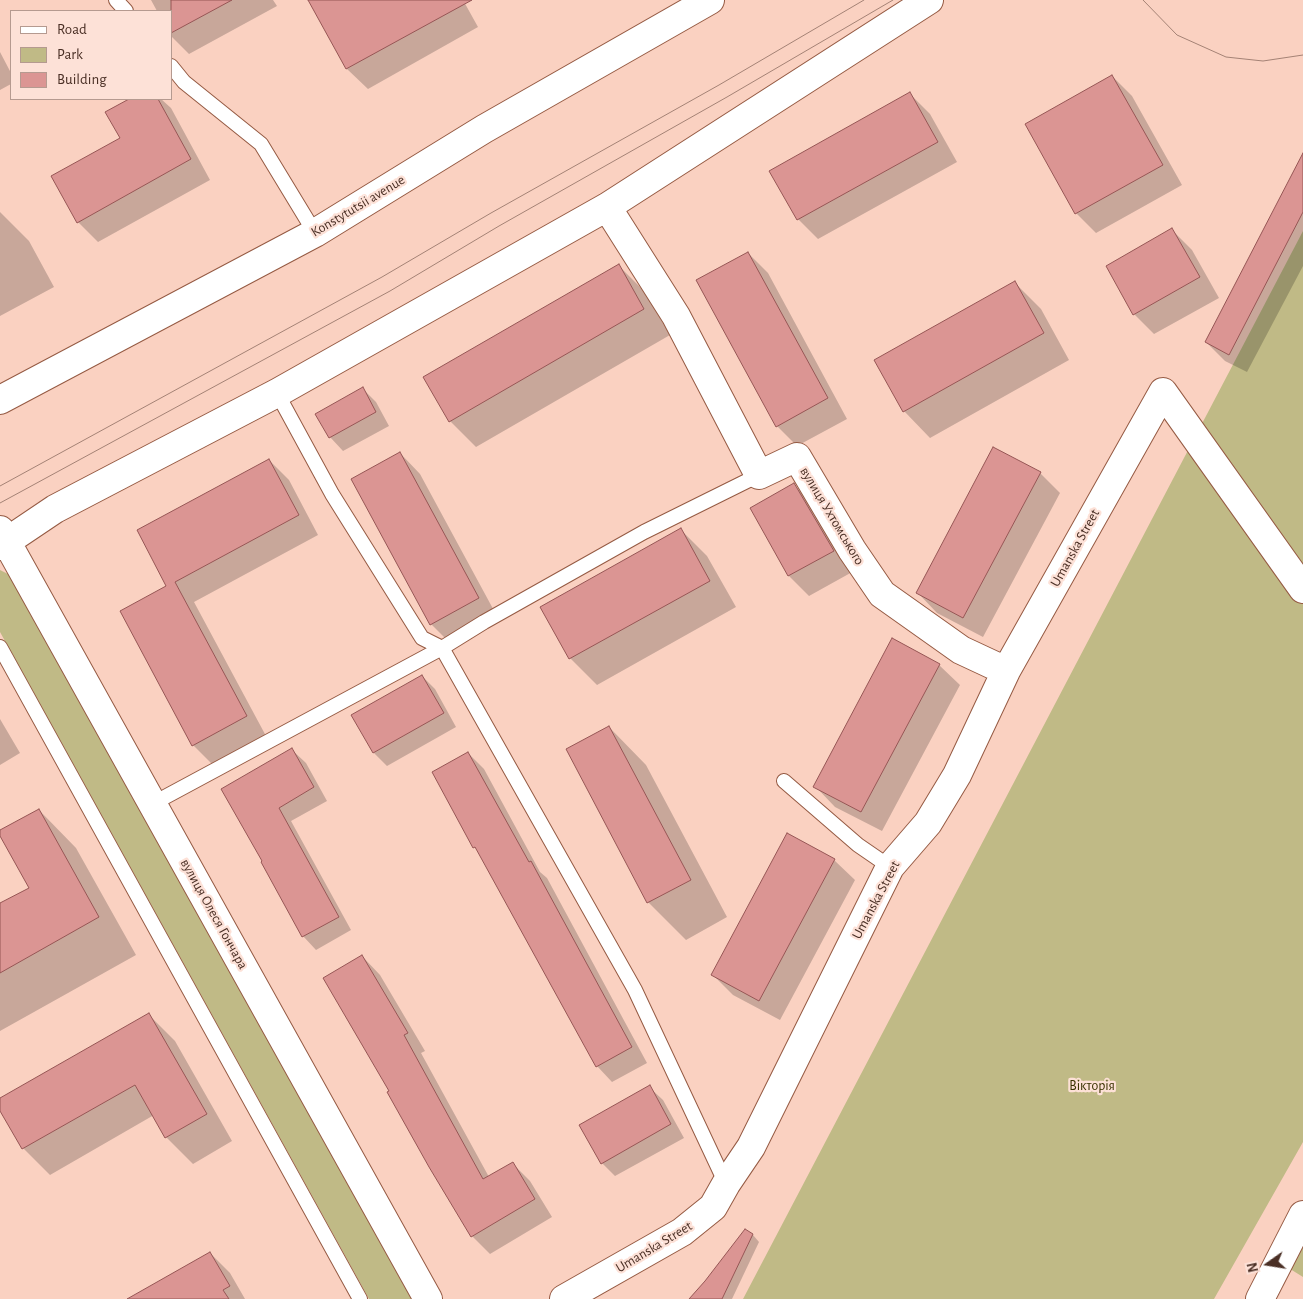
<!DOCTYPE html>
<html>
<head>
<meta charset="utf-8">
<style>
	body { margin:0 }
	#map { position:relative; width:1303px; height:1299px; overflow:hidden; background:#fad1c1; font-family:"Alegreya Sans",sans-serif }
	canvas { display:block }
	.legend { position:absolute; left:10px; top:10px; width:162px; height:90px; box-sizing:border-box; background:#fde1d7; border:1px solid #b59a90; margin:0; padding:6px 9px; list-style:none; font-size:15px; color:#4a2f25 }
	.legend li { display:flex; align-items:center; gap:10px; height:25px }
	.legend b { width:25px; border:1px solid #b59a90 }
	.north { position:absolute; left:1243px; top:1239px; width:50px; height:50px; -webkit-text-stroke:4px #fde1d7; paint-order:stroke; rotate:257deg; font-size:14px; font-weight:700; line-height:20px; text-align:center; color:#4a2f25 }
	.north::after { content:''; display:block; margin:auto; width:18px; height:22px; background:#4a2f25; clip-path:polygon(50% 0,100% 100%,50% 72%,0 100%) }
</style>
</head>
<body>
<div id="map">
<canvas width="1303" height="1299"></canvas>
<ul class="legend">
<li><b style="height:6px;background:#fff"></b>Road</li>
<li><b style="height:14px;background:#c0ba86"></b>Park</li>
<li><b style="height:14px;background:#db9593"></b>Building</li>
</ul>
<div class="north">N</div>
</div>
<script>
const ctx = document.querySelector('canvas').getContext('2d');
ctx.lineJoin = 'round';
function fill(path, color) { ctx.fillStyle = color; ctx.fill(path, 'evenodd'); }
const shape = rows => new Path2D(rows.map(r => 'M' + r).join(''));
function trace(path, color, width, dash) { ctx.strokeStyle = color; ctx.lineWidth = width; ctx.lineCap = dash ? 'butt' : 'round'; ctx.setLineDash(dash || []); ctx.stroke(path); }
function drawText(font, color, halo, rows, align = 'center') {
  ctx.font = font + ' "Alegreya Sans",sans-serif'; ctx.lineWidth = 4.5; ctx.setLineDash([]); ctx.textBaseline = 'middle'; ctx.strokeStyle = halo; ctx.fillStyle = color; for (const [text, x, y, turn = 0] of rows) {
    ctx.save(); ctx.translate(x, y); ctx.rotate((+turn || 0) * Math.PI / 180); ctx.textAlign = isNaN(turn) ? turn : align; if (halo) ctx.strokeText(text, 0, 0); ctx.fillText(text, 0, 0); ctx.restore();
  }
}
const green = shape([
	[1303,231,1303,1142,1214,1299,743,1299],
	[0,570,8,574,13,580,412,1299,369,1299,0,632],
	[1303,1236,1303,1277,1287,1267]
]);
const shadow = shape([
	[151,0,273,0,277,6,189,54,171,36,171,11,157,11],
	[310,0,463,0,478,27,368,89,347,69],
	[0,52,11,73,11,84,0,90],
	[1112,76,1132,96,1182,185,1096,233,1076,213],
	[910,94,930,114,957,162,818,239,798,219],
	[132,99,161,99,171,108,210,180,98,242,78,222,121,139,107,113],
	[1303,156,1303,266,1247,372,1225,361,1206,342],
	[0,212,29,241,54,287,0,316],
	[1172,230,1192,250,1219,298,1154,334,1134,314],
	[748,253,768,273,847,419,797,446,777,426],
	[619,266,645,292,670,335,476,447,450,421],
	[1015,283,1041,309,1069,360,930,438,904,411],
	[363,389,376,402,389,426,343,451,330,437],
	[994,448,1040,473,1060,493,983,637,937,613,917,592],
	[400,453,420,474,498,618,451,644,431,624],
	[269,460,289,480,318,535,194,602,266,736,213,765,193,745,168,587],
	[794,485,814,505,854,571,809,596,789,576,752,508],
	[681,530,707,556,736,607,597,685,570,658,542,607],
	[939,665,960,685,882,831,835,807,815,786],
	[422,676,435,689,456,727,387,766,374,753,353,715],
	[0,719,20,753,0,765],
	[609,727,646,765,727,917,686,940,648,902],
	[292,750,306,763,327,801,291,821,351,930,316,950,303,936,263,862],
	[468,753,484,769,540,872,547,878,647,1063,612,1082,597,1066,479,851,474,847],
	[39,810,76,848,136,955,0,1031,0,905,30,888,0,832],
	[834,860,855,880,780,1020,733,995,713,975],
	[362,956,380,975,425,1051,421,1053,489,1177,512,1163,530,1181,552,1217,490,1254,472,1236,390,1091],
	[149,1015,175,1041,232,1141,193,1164,166,1137,154,1115,50,1175,23,1148,0,1108,0,1100],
	[649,1087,663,1100,684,1138,615,1176,602,1163],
	[745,1231,753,1235,759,1242,732,1299,695,1299],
	[210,1253,230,1273,245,1299,153,1299]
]);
const building = shape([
	[171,0,232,0,171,33,171,0],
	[308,0,472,0,346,69,308,0],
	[1112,75,1163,165,1075,214,1025,124,1112,75],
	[910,92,938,142,797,220,769,171,910,92],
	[129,99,158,99,191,159,77,223,51,176,120,138,105,112,129,99],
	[1303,153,1303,212,1229,355,1205,342,1303,153],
	[1172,228,1200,277,1133,315,1106,266,1172,228],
	[748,252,828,398,776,427,696,280,748,252],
	[619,264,644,309,449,422,423,377,619,264],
	[1015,281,1044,333,903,412,874,360,1015,281],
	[363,387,376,412,329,438,315,414,363,387],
	[993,447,1041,472,963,618,916,593,993,447],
	[400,452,479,598,430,625,351,479,400,452],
	[269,459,299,515,175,582,247,716,192,746,120,611,166,586,137,530,269,459],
	[794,483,834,551,788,576,750,508,794,483],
	[681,528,710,581,569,659,540,607,681,528],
	[892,638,940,664,861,812,813,787,892,638],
	[422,675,444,713,373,753,351,715,422,675],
	[609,726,691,880,647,903,566,749,609,726],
	[292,748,314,787,279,808,339,917,302,937,261,862,262,861,221,789,292,748],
	[468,752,529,862,531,861,632,1047,596,1067,475,847,473,848,432,772,468,752],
	[39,809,99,917,0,973,0,903,29,888,0,836,0,830,39,809],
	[787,833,835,859,759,1001,711,975,787,833],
	[362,955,408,1033,404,1035,483,1179,513,1162,535,1199,471,1237,429,1167,387,1092,389,1091,323,978,362,955],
	[149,1013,207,1114,165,1138,135,1085,22,1149,0,1111,0,1098,149,1013],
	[650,1085,671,1124,601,1164,579,1125,650,1085],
	[745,1229,753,1234,722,1299,689,1299,705,1281,745,1229],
	[210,1252,230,1286,223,1290,229,1299,127,1299,210,1252]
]);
const service = shape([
	[116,0,126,11],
	[171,66,184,82,261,144,315,233],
	[277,393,332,494,422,638,442,648,635,990,726,1184],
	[0,647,360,1299],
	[784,781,858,845,890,867],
	[152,804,442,648,484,622,644,532,759,475]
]);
const minor = shape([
	[607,207,676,316,759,475,797,457,852,550,882,594,961,650,1006,671],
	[0,530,428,1299],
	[0,546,55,509,277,393,607,207,929,0],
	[564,1299,682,1232,713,1207,726,1184,751,1147,890,867,928,823,957,775,1006,671,1163,392,1303,589],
	[1260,1299,1303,1215]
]);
const tertiary = shape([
	[0,400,315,233,484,129,710,0]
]);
const tram = shape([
	[1143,0,1177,35,1226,57,1263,61,1303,55],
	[0,486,382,277,491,213,719,85,864,0],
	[0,503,390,291,499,226,727,97,893,0]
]);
const streetNames = [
	["Konstytutsii avenue",358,206,-31],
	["вулиця Ухтомського",832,516,59],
	["Umanska Street",1075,548,-61],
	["Umanska Street",876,900,-62],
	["вулиця Олеся Гончара",214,914,61],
	["Umanska Street",654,1247,-31]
];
const parkNames = [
	["Вікторія",1092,1086]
];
fill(green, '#c0ba86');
fill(shadow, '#0003');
fill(building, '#db9593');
trace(building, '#965655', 1);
trace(service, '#955a43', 16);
trace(minor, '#955a43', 30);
trace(tertiary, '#955a43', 30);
trace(service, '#fff', 14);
trace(minor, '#fff', 28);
trace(tertiary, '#fff', 28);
trace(tram, '#a48275', 1);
drawText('14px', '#4a2f25', '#fde1d7', streetNames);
drawText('14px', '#393200', '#fde1d7', parkNames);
</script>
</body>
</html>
